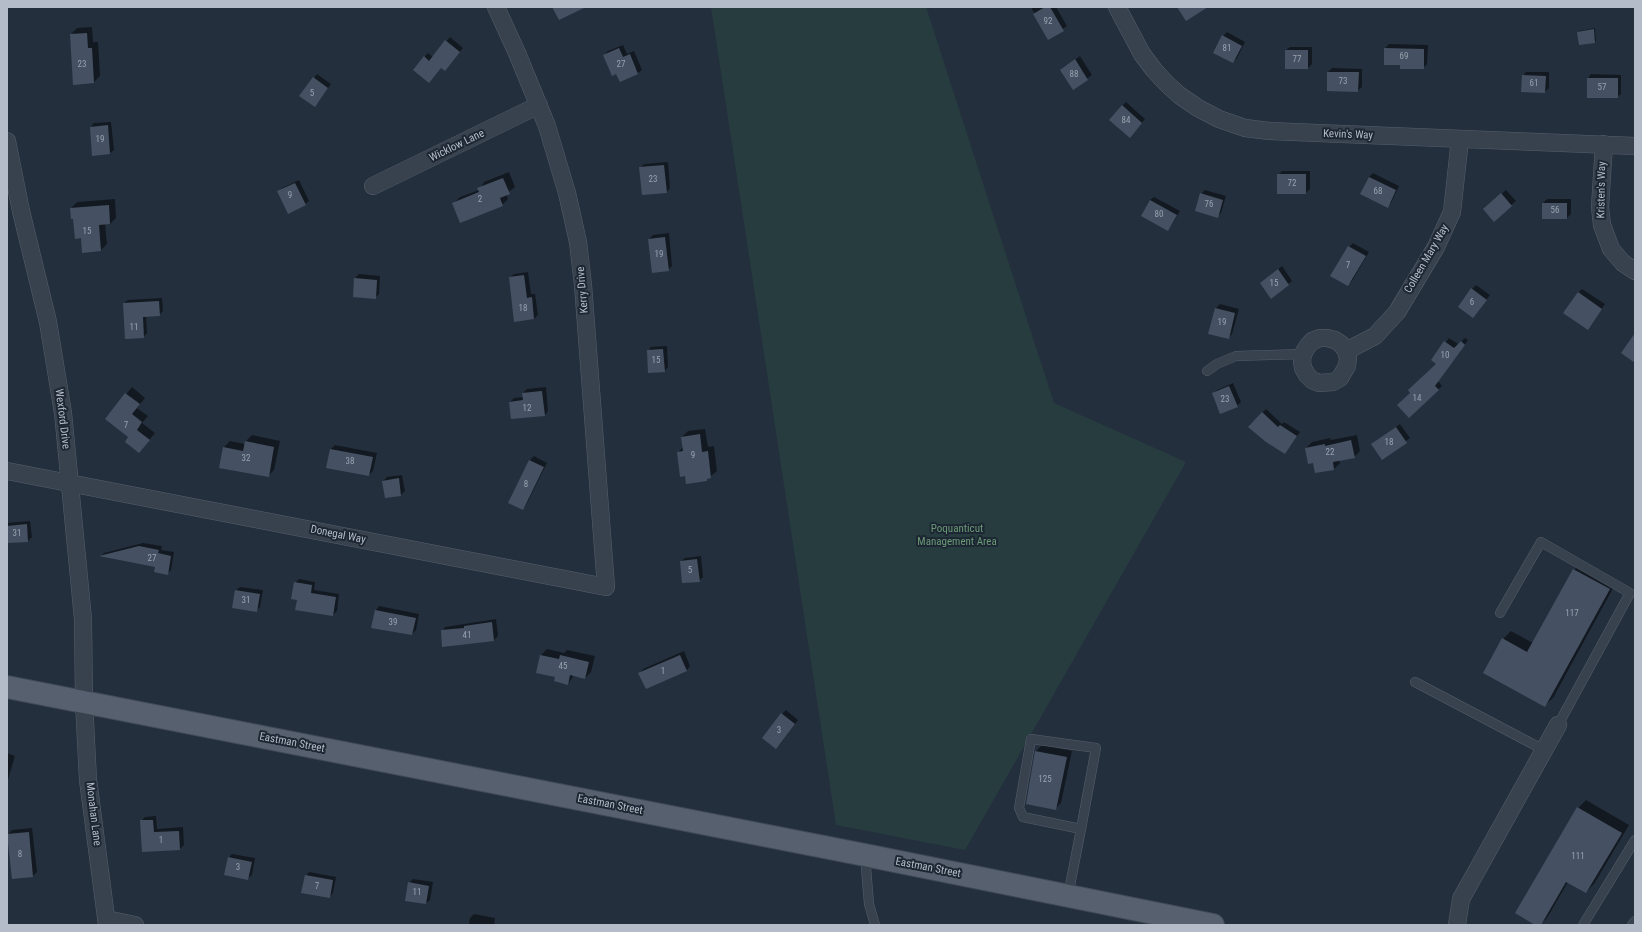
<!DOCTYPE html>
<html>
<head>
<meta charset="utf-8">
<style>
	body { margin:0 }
	#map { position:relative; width:1642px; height:932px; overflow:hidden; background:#242f3e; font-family:"Roboto Condensed",sans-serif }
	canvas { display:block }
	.frame { position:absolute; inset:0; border:8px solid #b4bcc9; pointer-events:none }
</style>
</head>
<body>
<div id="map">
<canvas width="1642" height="932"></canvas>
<div class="frame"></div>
</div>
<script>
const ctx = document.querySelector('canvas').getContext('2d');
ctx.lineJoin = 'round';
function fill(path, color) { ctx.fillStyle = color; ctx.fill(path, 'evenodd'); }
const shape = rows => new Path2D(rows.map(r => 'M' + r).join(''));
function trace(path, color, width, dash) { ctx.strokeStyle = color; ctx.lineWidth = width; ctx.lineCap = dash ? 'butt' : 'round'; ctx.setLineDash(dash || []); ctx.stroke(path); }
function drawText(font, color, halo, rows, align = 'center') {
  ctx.font = font + ' "Roboto Condensed",sans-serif'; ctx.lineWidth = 4; ctx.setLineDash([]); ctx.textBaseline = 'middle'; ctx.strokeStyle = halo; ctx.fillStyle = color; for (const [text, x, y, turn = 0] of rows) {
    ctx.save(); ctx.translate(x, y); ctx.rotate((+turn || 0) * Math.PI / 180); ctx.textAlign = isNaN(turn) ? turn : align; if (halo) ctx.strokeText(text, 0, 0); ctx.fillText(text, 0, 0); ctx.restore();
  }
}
const green = shape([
	[711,7,926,7,1054,403,1186,462,965,850,836,825]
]);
const shadow = shape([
	[1031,7,1056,7,1067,26,1048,39],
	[92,27,93,42,98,42,100,76,94,82,74,84,71,34,77,28],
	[1595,28,1596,41,1595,42,1578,32,1580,31],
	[1227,32,1245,42,1237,58,1233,62,1223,36],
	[450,37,463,48,445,70,441,67,433,78,424,57,428,53,433,57],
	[1389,44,1428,45,1427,64,1423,68,1401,64,1385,64,1385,48],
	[623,45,627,54,634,51,642,70,638,73,616,72,604,55,608,51],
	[1290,47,1312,47,1312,64,1308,68,1286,50],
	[1080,56,1092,75,1073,89,1061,70],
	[1332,68,1362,69,1362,87,1358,90,1328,72],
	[1526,72,1549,72,1549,88,1545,92,1523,76],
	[317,74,331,84,318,102,314,78],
	[1591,74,1621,75,1621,94,1617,97,1588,78],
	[1126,102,1145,119,1133,133,1122,106],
	[111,122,114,150,110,153,93,155,91,127,94,123],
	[668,162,670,188,667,192,640,168,644,164],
	[1282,171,1310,171,1310,189,1306,193,1278,193,1278,175],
	[509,172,515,187,506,194,508,199,502,205,454,203,460,197,479,190,484,182],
	[1373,173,1399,186,1391,203,1387,207,1369,177],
	[299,180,309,201,305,204,278,192,282,188],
	[1205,190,1226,196,1221,213,1218,216,1201,194],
	[1506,190,1516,201,1494,220,1488,205],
	[1154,197,1180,211,1171,226,1168,229,1150,200],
	[115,199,116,218,110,224,105,224,107,244,101,250,81,237,71,208,77,202],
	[1547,199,1571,199,1571,214,1567,218,1543,218,1543,203],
	[669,233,672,266,668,270,649,239,653,235],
	[1353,243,1369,252,1352,281,1348,285,1349,247],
	[1282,266,1292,281,1271,297,1261,283],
	[528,272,531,294,535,294,538,315,534,319,510,277,514,274],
	[359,274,380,276,379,294,375,298,355,278],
	[1476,285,1490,295,1473,317,1472,289],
	[1582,289,1605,304,1591,325,1578,293],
	[162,298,163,311,159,315,146,316,147,333,143,337,124,303,128,300],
	[1220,304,1239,309,1232,334,1228,338,1210,333,1216,308],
	[1449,338,1458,344,1465,338,1468,340,1438,381,1442,386,1409,417,1411,393,1438,363,1432,359],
	[667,346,668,367,665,371,648,351,651,347],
	[1233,383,1241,402,1237,406,1213,394,1217,390],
	[132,387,145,398,137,408,148,416,142,423,155,433,139,452,130,437,106,419],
	[546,387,548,411,545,415,510,402,514,398,523,397,523,393,527,389],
	[1266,409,1282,424,1284,422,1300,432,1285,453,1249,426],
	[1400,424,1410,438,1382,458,1376,441],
	[705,429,708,447,714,446,717,471,706,480,686,475,678,453,683,447,682,437,688,431],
	[252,435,280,441,274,470,268,476,224,447,230,441,245,444,246,441],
	[1357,435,1360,451,1354,457,1339,460,1340,463,1334,469,1313,462,1306,448,1312,442,1330,438,1331,440],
	[335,445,377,453,373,471,369,475,327,467,331,449],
	[534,456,547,463,526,505,523,509,509,502,530,460],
	[402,475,405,491,401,495,383,481,387,477],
	[30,521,32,537,28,541,7,542,7,523],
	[143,543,162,546,161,550,174,552,171,570,167,574,156,566,101,556,104,553],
	[701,556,703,577,699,581,681,561,685,558],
	[1582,562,1617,581,1553,698,1544,706,1503,639,1511,631,1533,643,1574,570],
	[299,579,315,582,314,590,339,594,337,611,333,615,298,599,295,583],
	[240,587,263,590,260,607,256,611,236,590],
	[379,606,419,614,416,630,412,634,376,610],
	[496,619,498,636,494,640,442,631,445,627],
	[547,649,564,653,567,650,595,656,591,672,585,678,574,675,568,684,541,655],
	[684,651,690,666,687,670,646,688,640,673,643,669],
	[786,710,798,720,780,744,782,714],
	[1042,745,1072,751,1061,803,1055,809,1027,803,1036,751],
	[7,753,15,756,7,783],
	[1586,800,1629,825,1594,884,1586,892,1568,882,1547,918,1540,925,1537,925,1578,808],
	[156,816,157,829,183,827,184,845,180,849,143,851,141,821,145,817],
	[32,828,37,872,33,876,8,834,12,830],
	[232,854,255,858,252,875,248,878,228,858],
	[309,872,336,877,333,893,330,897,306,876],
	[413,879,433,882,430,900,426,903,409,883],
	[474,914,495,918,494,925,469,925,470,918]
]);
const building = shape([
	[552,7,586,7,559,20],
	[1045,7,1050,7,1064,31,1048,40,1033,14],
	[1177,7,1208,7,1186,21],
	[1594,29,1595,43,1579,45,1577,32],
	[87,33,88,48,92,48,94,83,73,85,70,34],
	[1222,35,1242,46,1233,63,1213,53],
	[445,40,460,52,445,71,441,68,429,83,413,70,424,56,429,61],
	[619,48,623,57,630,54,638,74,620,82,616,74,612,76,603,55],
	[1384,48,1424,49,1424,69,1400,69,1400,65,1384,65],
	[1285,50,1308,50,1308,69,1285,69],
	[1075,59,1088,80,1073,90,1060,70],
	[1327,72,1359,72,1358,92,1327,91],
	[1522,75,1546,76,1545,93,1521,92],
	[313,77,328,88,315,107,299,96],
	[1587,78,1618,78,1618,98,1587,98],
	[1122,105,1142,123,1130,138,1109,120],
	[108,125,110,154,92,156,90,127],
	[664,165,667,193,642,195,639,167],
	[1277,174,1306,174,1306,194,1277,194],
	[1369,177,1396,190,1388,208,1360,194],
	[503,178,510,194,500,198,503,206,460,223,452,203,479,192,477,188],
	[295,183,306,205,288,214,277,191],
	[1200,193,1223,200,1218,218,1195,211],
	[1501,193,1512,206,1494,222,1483,209],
	[1150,200,1177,215,1168,231,1141,216],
	[1542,203,1567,203,1567,219,1542,219],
	[109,205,110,224,99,225,101,251,82,253,81,238,75,239,73,219,71,219,70,208],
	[665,237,669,271,652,273,648,239],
	[1348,246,1366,256,1348,286,1330,276],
	[1278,269,1289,285,1271,299,1260,283],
	[524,275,527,298,532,297,534,319,514,322,509,277],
	[354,278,377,280,376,299,353,297],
	[1471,288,1487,300,1473,318,1458,307],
	[1578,292,1602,309,1588,330,1563,313],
	[159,301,160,316,143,317,144,338,125,339,123,303],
	[1215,308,1235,313,1229,339,1208,334],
	[1635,333,1635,363,1621,353],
	[1444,341,1454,348,1461,341,1465,345,1435,386,1439,390,1409,418,1397,405,1410,393,1408,390,1436,364,1431,360],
	[663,349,665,372,648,373,647,350],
	[1229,386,1238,407,1220,414,1212,393],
	[542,391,545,416,511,419,509,402,523,400,522,393],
	[125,393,140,404,132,414,142,422,137,430,150,440,139,453,125,442,128,437,105,419],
	[1262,412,1278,427,1280,425,1297,436,1285,454,1266,442,1248,427],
	[1396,427,1407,443,1382,460,1371,444],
	[700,434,702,452,708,451,711,478,707,479,707,481,686,484,685,476,680,477,677,452,683,451,681,437],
	[1351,440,1355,458,1333,462,1334,470,1315,473,1313,463,1308,464,1305,448,1325,444,1325,446],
	[245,441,274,447,269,477,219,468,223,447,243,451],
	[330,449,373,457,369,476,326,468],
	[529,460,544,467,523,510,508,503],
	[399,478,401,496,385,498,382,481],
	[27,524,28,542,7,543,7,526],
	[139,546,159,550,158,553,171,556,168,575,154,572,155,567,99,556],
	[697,559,700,582,682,583,680,561],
	[1573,569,1610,589,1545,707,1483,673,1502,638,1527,652],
	[294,582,312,585,311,593,336,597,333,616,295,610,297,600,291,599],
	[235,590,260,594,257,612,232,608],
	[375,610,416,618,412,635,371,628],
	[492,622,494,641,442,647,441,630,464,628,464,626],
	[540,655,559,659,560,655,589,662,585,679,570,675,568,685,554,681,555,677,536,673],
	[680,655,687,671,646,689,638,673],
	[781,713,795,724,776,749,762,738],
	[1035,751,1067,757,1056,810,1026,804],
	[1577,807,1622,833,1586,893,1566,882,1541,925,1535,925,1515,913],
	[140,820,153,820,154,832,179,831,180,850,142,852],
	[29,832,33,877,12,879,7,834],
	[228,857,252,862,248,880,224,875],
	[305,875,333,880,330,898,301,893],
	[408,882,429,886,426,904,405,901]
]);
const lane = shape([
	[1207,371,1217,364,1236,356,1303,354],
	[1500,613,1541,542,1630,593,1558,725],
	[1415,682,1544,750],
	[865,855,869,904,875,925],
	[1068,896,1081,829,1096,748,1031,739,1019,808,1023,817,1081,829],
	[1583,925,1635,840],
	[1632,925,1635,921]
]);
const street = shape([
	[1117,7,1142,54,1154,70,1166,83,1179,95,1198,108,1219,119,1245,128,1269,131,1635,146],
	[7,141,21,211,48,322,63,413,83,619,84,702,88,780,107,925],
	[1604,144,1600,207,1602,225,1611,249,1623,263,1635,271],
	[373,186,539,105],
	[1346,351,1341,344,1335,340,1327,338,1320,338,1312,341,1307,347,1303,354,1302,361,1303,368,1307,375,1312,380,1319,383,1333,382,1340,378,1347,366,1348,358,1346,351,1375,336,1397,312,1436,247,1452,212,1460,139],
	[7,471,606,587,583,285,578,242,567,193,547,126,517,53,496,7],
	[106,919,135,925],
	[1457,925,1461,899,1558,725]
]);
const primary = shape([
	[7,687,865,855,1213,925]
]);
const numberNames = [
	["92",1048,22],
	["81",1227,49],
	["69",1404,57],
	["77",1297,60],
	["23",82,65],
	["27",621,65],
	["88",1074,75],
	["73",1343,82],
	["61",1534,84],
	["57",1602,88],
	["5",312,94],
	["84",1126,121],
	["19",100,140],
	["23",653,180],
	["72",1292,184],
	["68",1378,192],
	["9",290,196],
	["2",480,200],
	["76",1209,205],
	["56",1555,211],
	["80",1159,215],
	["15",87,232],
	["19",659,255],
	["7",1348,266],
	["15",1274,284],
	["6",1472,303],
	["18",523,309],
	["19",1222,323],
	["11",134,328],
	["10",1445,356],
	["15",656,361],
	["14",1417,399],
	["23",1225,400],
	["12",527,409],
	["7",126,426],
	["18",1389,443],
	["22",1330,453],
	["9",693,456],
	["32",246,459],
	["38",350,462],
	["8",526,485],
	["31",17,534],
	["27",152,559],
	["5",690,571],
	["31",246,601],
	["117",1572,614],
	["39",393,623],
	["41",467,636],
	["45",563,667],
	["1",663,672],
	["3",779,731],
	["125",1045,780],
	["1",161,841],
	["8",20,855],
	["111",1578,857],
	["3",238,868],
	["7",317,887],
	["11",417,893]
];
const streetNames = [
	["Kevin's Way",1348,135,2],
	["Wicklow Lane",457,146,-26],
	["Kristen's Way",1602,190,-89],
	["Colleen Mary Way",1427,259,-60],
	["Kerry Drive",583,290,-95],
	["Wexford Drive",62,419,83],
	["Donegal Way",338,535,11],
	["Eastman Street",292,743,11],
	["Eastman Street",610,805,11],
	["Monahan Lane",93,814,83],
	["Eastman Street",928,868,11]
];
const parkNames = [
	["Poquanticut",957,529],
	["Management Area",957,542]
];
fill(green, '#263c3f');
fill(shadow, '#0007');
fill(building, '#455162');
trace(lane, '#565f6c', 10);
trace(street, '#565f6c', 18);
trace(primary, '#414a57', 24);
trace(lane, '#38414e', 9);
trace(street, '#38414e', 17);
trace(primary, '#56606e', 22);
drawText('9px', '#98a1af', null, numberNames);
drawText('11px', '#b4bcc9', '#1d2633', streetNames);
drawText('11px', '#6b9a76', '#1d2633', parkNames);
</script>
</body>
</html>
